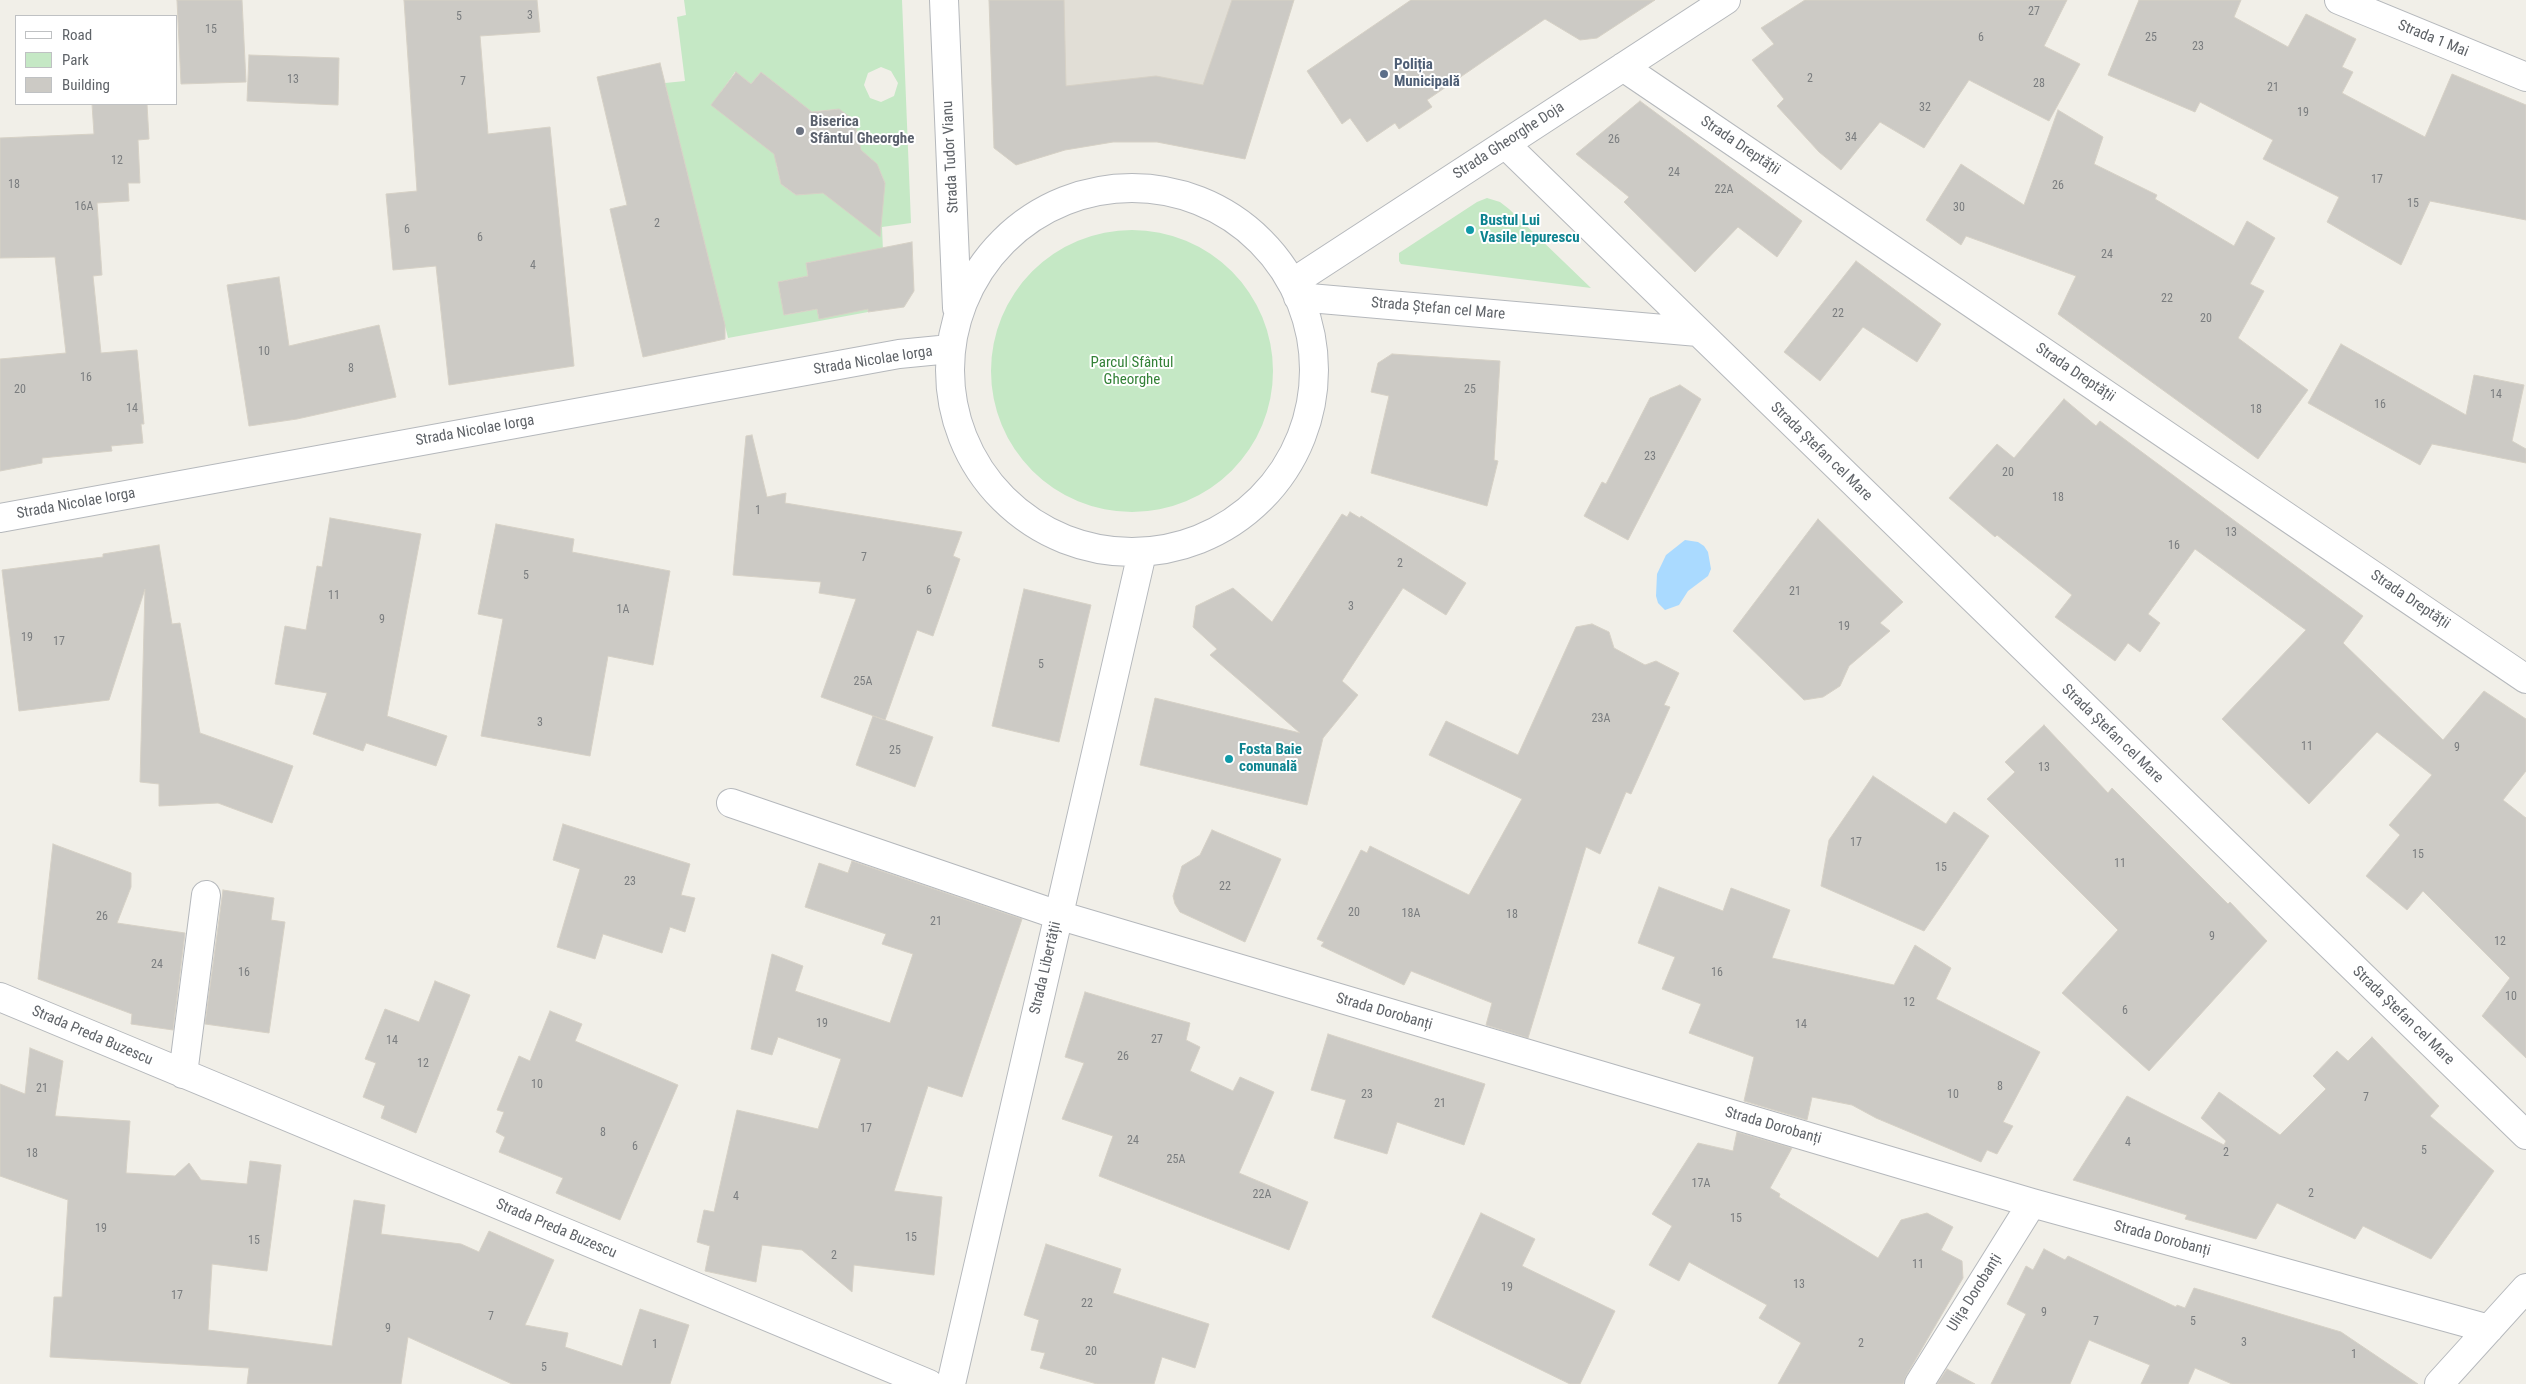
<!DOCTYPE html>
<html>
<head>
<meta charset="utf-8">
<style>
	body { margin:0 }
	#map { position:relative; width:2526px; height:1384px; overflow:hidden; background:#f1efe8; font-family:"Roboto Condensed",sans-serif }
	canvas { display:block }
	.legend { position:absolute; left:15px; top:15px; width:162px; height:90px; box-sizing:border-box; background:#fff; border:1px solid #bfc1c3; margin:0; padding:6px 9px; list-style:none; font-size:15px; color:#5f6368 }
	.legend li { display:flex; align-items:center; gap:10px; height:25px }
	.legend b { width:25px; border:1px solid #bfc1c3 }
</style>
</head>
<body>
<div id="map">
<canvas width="2526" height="1384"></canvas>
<ul class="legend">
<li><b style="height:6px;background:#fff"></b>Road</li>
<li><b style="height:14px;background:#c5e8c5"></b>Park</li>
<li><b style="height:14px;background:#cccac5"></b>Building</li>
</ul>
</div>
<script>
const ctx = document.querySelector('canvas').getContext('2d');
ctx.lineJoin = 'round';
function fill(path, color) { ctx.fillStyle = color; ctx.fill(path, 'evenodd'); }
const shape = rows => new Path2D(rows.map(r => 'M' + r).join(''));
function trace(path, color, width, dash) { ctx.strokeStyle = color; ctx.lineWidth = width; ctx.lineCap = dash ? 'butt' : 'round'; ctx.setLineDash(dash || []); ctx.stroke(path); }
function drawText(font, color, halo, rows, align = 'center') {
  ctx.font = font + ' "Roboto Condensed",sans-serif'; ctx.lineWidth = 4; ctx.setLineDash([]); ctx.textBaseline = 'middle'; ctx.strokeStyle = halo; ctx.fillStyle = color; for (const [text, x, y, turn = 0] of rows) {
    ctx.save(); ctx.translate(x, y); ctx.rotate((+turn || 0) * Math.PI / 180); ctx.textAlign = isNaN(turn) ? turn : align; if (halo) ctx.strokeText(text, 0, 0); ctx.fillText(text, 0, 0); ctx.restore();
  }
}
const education = shape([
	[989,0,1294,0,1245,159,1157,142,1113,142,1065,150,1016,165,994,148]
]);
const green = shape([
	[684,0,902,0,911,223,882,227,884,276,865,278,868,312,728,338,665,83,685,81,677,17,686,15],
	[881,67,891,71,898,83,894,96,881,102,870,98,864,85,868,73],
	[735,72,751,84,761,72,815,115,818,111,839,109,855,146,872,160,870,163,880,171,885,183,796,195,781,184,776,164,780,159,735,103,721,92],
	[832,258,819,318,817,309,785,315,778,282,808,276,806,263],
	[1487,198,1500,202,1509,209,1591,288,1401,264,1399,261,1399,253,1477,202],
	'991 371a141 141 0 1 1 282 0a141 141 0 1 1-282 0Z'
]);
const water = shape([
	[1685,540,1698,542,1704,546,1708,552,1711,569,1708,576,1688,591,1679,605,1665,610,1658,603,1656,596,1657,574,1666,555]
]);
const building = shape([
	[177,0,242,0,246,82,181,84,177,0],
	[404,0,537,0,540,32,480,36,488,134,550,127,574,366,449,385,436,266,393,270,386,194,417,191,404,0],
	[989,0,1064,0,1066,86,1156,76,1203,85,1232,0,1294,0,1245,159,1157,142,1113,142,1065,150,1016,165,994,148,989,0],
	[1411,0,1655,0,1597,38,1580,40,1545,19,1427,100,1432,107,1399,129,1395,123,1367,142,1350,118,1342,124,1307,71,1411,0],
	[1805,0,2067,0,2044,46,2080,64,2049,121,1969,80,1924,148,1880,122,1841,170,1819,152,1777,106,1784,99,1752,60,1774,44,1761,28,1805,0],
	[2139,0,2241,0,2234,17,2288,47,2306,14,2356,39,2342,67,2353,72,2342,93,2425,137,2452,74,2526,105,2526,220,2430,201,2401,265,2327,222,2339,197,2263,159,2273,140,2200,102,2195,112,2108,75,2139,0],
	[249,55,339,58,338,105,247,101,249,55],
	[660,63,725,325,725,339,643,357,610,209,627,205,597,77,660,63],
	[736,72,751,84,761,72,812,112,839,109,854,120,861,150,877,164,885,183,880,237,823,193,796,195,781,184,774,154,711,105,736,72],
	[1640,101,1802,221,1777,257,1738,227,1695,272,1624,202,1629,197,1576,154,1640,101],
	[92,104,147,104,149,139,138,140,140,183,128,183,129,201,97,203,102,275,93,276,101,353,137,350,144,424,141,424,143,443,111,446,112,451,42,458,42,463,0,471,0,359,66,353,55,257,0,258,0,138,94,134,92,104],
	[2058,110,2103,137,2094,164,2157,195,2155,199,2234,246,2247,221,2275,238,2250,284,2264,291,2238,338,2308,390,2258,459,2058,314,2076,276,1966,236,1961,245,1926,220,1961,164,2024,205,2058,110],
	[912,242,914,291,904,307,868,312,868,309,819,319,817,309,784,315,778,282,808,276,806,263,912,242],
	[1856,261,1941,324,1917,362,1863,327,1820,381,1784,352,1856,261],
	[279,277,289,346,379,325,396,397,297,419,249,426,227,285,279,277],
	[2341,344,2466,415,2474,375,2524,385,2512,441,2526,449,2526,463,2432,444,2420,465,2308,403,2341,344],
	[1392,354,1500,361,1494,460,1498,461,1487,506,1371,473,1389,396,1371,392,1378,363,1392,354],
	[1680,385,1701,399,1628,540,1584,516,1602,482,1606,484,1650,398,1680,385],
	[2064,399,2096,426,2100,421,2363,616,2343,643,2443,740,2484,691,2526,719,2526,771,2503,800,2526,818,2526,1058,2482,1016,2510,978,2423,891,2407,910,2366,876,2400,835,2389,825,2432,775,2377,732,2309,804,2222,719,2306,630,2195,549,2148,614,2160,623,2140,652,2128,643,2115,661,2055,617,2072,595,1997,535,1995,537,1949,498,1997,444,2014,458,2064,399],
	[752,435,767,497,786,493,785,503,962,532,953,556,960,559,933,636,917,630,885,720,821,697,856,599,819,593,821,582,733,575,746,436,752,435],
	[1350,512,1360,518,1361,516,1466,583,1446,615,1403,588,1342,681,1358,695,1323,738,1307,805,1140,765,1155,698,1300,733,1210,655,1217,649,1193,627,1196,606,1233,588,1272,622,1342,514,1347,517,1350,512],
	[330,518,421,534,387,716,447,736,436,766,366,743,363,751,313,734,327,693,275,684,285,626,306,630,317,566,322,567,330,518],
	[1818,519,1903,602,1880,623,1890,631,1849,666,1840,686,1823,697,1804,700,1733,631,1818,519],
	[496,524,574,539,572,552,670,571,653,665,608,656,590,756,481,736,503,619,478,614,496,524],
	[159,545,172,624,180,623,200,733,293,766,272,823,218,803,159,806,159,784,140,782,145,589,109,700,19,711,2,570,103,557,103,554,159,545],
	[1024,589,1091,605,1059,742,992,726,1024,589],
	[1592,624,1609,632,1614,648,1645,665,1656,661,1679,673,1664,705,1670,707,1631,794,1626,792,1600,854,1586,847,1528,1038,1486,1025,1492,1003,1411,971,1404,985,1321,946,1324,942,1317,939,1361,850,1367,853,1370,846,1469,895,1522,799,1429,755,1446,721,1518,755,1576,627,1592,624],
	[873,716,933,737,915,787,856,765,873,716],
	[2044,725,2108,793,2112,788,2228,904,2230,902,2267,941,2149,1071,2062,993,2118,930,1987,799,2015,772,2005,762,2044,725],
	[1873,776,1946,824,1954,812,1989,836,1924,931,1821,886,1829,840,1873,776],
	[563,824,690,864,681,895,695,898,685,932,670,927,662,953,603,934,595,959,557,947,580,869,553,860,563,824],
	[1212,830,1281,859,1245,942,1180,912,1175,904,1173,896,1182,866,1200,855,1212,830],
	[53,844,131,873,131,887,117,923,185,933,173,1030,131,1024,132,1014,38,979,53,844],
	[852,861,1022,919,962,1097,928,1086,894,1191,942,1197,934,1275,854,1265,852,1292,802,1250,762,1245,756,1282,705,1271,710,1246,697,1242,704,1210,714,1212,737,1110,818,1129,841,1059,778,1037,772,1055,751,1049,772,954,803,966,795,991,890,1023,913,954,882,944,886,934,805,907,819,863,848,873,852,861],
	[1659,887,1723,911,1731,888,1790,910,1772,958,1894,985,1915,945,1951,968,1936,999,2040,1052,2003,1122,2013,1126,1997,1154,1987,1150,1981,1162,1876,1118,1852,1105,1812,1097,1807,1120,1744,1101,1754,1057,1689,1033,1701,1004,1662,989,1675,957,1638,943,1659,887],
	[223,890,274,898,271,920,285,922,269,1033,205,1024,223,890],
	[435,981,470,995,416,1133,381,1118,385,1106,363,1097,376,1063,365,1059,385,1009,419,1022,435,981],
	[1085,992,1190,1023,1186,1040,1200,1047,1190,1071,1233,1091,1240,1077,1274,1092,1239,1173,1308,1202,1289,1250,1099,1176,1113,1136,1062,1119,1084,1063,1065,1057,1085,992],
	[550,1011,582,1024,575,1041,678,1085,620,1220,556,1193,563,1178,499,1152,505,1137,496,1132,504,1112,497,1110,519,1056,530,1061,550,1011],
	[1328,1034,1485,1084,1464,1145,1397,1122,1387,1154,1334,1138,1346,1100,1311,1090,1328,1034],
	[2372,1037,2439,1106,2430,1116,2494,1171,2431,1259,2363,1226,2355,1239,2277,1203,2256,1239,2185,1219,2187,1215,2073,1180,2127,1096,2224,1145,2226,1141,2201,1118,2219,1092,2280,1135,2326,1089,2313,1076,2337,1051,2348,1061,2372,1037],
	[30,1048,63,1061,55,1116,130,1121,126,1173,175,1176,189,1163,201,1180,247,1184,250,1161,281,1165,267,1271,212,1264,208,1330,332,1346,354,1200,385,1205,381,1234,461,1244,479,1252,489,1231,554,1260,525,1325,568,1333,565,1347,622,1366,640,1309,689,1325,670,1384,512,1384,408,1337,401,1384,247,1384,249,1368,50,1357,54,1297,62,1297,68,1200,0,1176,0,1084,25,1094,30,1048],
	[1737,1132,1792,1148,1770,1188,1780,1194,1779,1197,1878,1258,1901,1220,1927,1213,1953,1227,1941,1250,1962,1261,1963,1278,1906,1376,1903,1384,1778,1384,1801,1343,1759,1318,1767,1305,1689,1262,1679,1281,1649,1265,1672,1226,1652,1214,1698,1143,1733,1151,1737,1132],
	[1481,1213,1535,1239,1522,1266,1615,1311,1580,1384,1570,1384,1432,1317,1481,1213],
	[1046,1244,1121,1269,1113,1293,1209,1324,1195,1368,1162,1357,1154,1384,1097,1384,1040,1368,1045,1353,1031,1350,1039,1320,1024,1315,1046,1244],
	[2044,1249,2065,1260,2068,1256,2176,1307,2177,1305,2185,1308,2194,1288,2341,1332,2418,1384,2232,1384,2195,1368,2188,1384,2141,1384,2150,1365,2089,1340,2070,1384,1991,1384,2026,1314,2007,1304,2026,1266,2033,1270,2044,1249],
	[1947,1369,1975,1384,1937,1384,1947,1369]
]);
const minor = shape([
	[944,0,957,308],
	[2339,0,2526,77],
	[1623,67,2526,679],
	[1505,144,2526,1135],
	'950 370a182 182 0 1 1 364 0a182 182 0 1 1-364 0Z',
	[1292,283,1726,0],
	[1298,297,1698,332],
	[0,518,899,354,950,349],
	[731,803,1058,915,2032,1203,2489,1329],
	[0,997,929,1384],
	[183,1074,206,895],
	[951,1384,1142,553],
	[1919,1384,2032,1203],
	[2439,1384,2526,1288]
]);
const markers = [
	[1384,74,5,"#5c6f8a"],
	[800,131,5,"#6b7280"],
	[1470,230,5,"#0f9aa8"],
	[1229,759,5,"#0f9aa8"]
];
const numberNames = [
	["27",2034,12],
	["3",530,16],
	["5",459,17],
	["15",211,30],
	["6",1981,38],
	["25",2151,38],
	["23",2198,47],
	["2",1810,79],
	["13",293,80],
	["7",463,82],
	["28",2039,84],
	["21",2273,88],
	["32",1925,108],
	["19",2303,113],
	["34",1851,138],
	["26",1614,140],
	["12",117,161],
	["24",1674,173],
	["17",2377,180],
	["18",14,185],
	["26",2058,186],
	["22A",1724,190],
	["15",2413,204],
	["16A",84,207],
	["30",1959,208],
	["2",657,224],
	["6",407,230],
	["6",480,238],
	["24",2107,255],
	["4",533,266],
	["22",2167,299],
	["22",1838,314],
	["20",2206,319],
	["10",264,352],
	["8",351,369],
	["16",86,378],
	["20",20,390],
	["25",1470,390],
	["14",2496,395],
	["16",2380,405],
	["14",132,409],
	["18",2256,410],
	["23",1650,457],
	["20",2008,473],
	["18",2058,498],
	["1",758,511],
	["13",2231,533],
	["16",2174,546],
	["7",864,558],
	["2",1400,564],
	["5",526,576],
	["6",929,591],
	["21",1795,592],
	["11",334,596],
	["3",1351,607],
	["1A",623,610],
	["9",382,620],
	["19",1844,627],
	["19",27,638],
	["17",59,642],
	["5",1041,665],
	["25A",863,682],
	["23A",1601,719],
	["3",540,723],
	["11",2307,747],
	["9",2457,748],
	["25",895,751],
	["13",2044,768],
	["17",1856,843],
	["15",2418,855],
	["11",2120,864],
	["15",1941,868],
	["23",630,882],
	["22",1225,887],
	["20",1354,913],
	["18A",1411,914],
	["18",1512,915],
	["26",102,917],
	["21",936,922],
	["9",2212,937],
	["12",2500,942],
	["24",157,965],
	["16",244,973],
	["16",1717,973],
	["10",2511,997],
	["12",1909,1003],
	["6",2125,1011],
	["19",822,1024],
	["14",1801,1025],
	["27",1157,1040],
	["14",392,1041],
	["26",1123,1057],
	["12",423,1064],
	["10",537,1085],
	["8",2000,1087],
	["21",42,1089],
	["23",1367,1095],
	["10",1953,1095],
	["7",2366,1098],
	["21",1440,1104],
	["17",866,1129],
	["8",603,1133],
	["24",1133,1141],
	["4",2128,1143],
	["6",635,1147],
	["5",2424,1151],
	["2",2226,1153],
	["18",32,1154],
	["25A",1176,1160],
	["17A",1701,1184],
	["2",2311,1194],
	["22A",1262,1195],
	["4",736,1197],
	["15",1736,1219],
	["19",101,1229],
	["15",911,1238],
	["15",254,1241],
	["2",834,1256],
	["11",1918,1265],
	["13",1799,1285],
	["19",1507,1288],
	["17",177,1296],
	["22",1087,1304],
	["9",2044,1313],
	["7",491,1317],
	["7",2096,1322],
	["5",2193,1322],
	["9",388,1329],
	["3",2244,1343],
	["2",1861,1344],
	["1",655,1345],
	["20",1091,1352],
	["1",2354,1355],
	["5",544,1368]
];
const streetNames = [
	["Strada 1 Mai",2433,39,22],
	["Strada Gheorghe Doja",1509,141,-33],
	["Strada Dreptății",1740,146,34],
	["Strada Tudor Vianu",951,157,-93],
	["Strada Ștefan cel Mare",1438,309,5],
	["Strada Nicolae Iorga",873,361,-9],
	["Strada Dreptății",2075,373,34],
	["Strada Nicolae Iorga",475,431,-10],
	["Strada Ștefan cel Mare",1821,452,44],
	["Strada Nicolae Iorga",76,504,-10],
	["Strada Dreptății",2410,600,34],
	["Strada Ștefan cel Mare",2112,734,44],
	["Strada Libertății",1046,968,-77],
	["Strada Dorobanți",1384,1012,16],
	["Strada Ștefan cel Mare",2403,1016,44],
	["Strada Preda Buzescu",92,1036,23],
	["Strada Dorobanți",1773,1126,16],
	["Strada Preda Buzescu",556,1229,23],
	["Strada Dorobanți",2162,1239,15],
	["Ulița Dorobanți",1975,1293,-58]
];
const serviceNames = [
	["Poliția",1394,65],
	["Municipală",1394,82]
];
const worshipNames = [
	["Biserica",810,122],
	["Sfântul Gheorghe",810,139]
];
const cultureNames = [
	["Bustul Lui",1480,221],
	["Vasile Iepurescu",1480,238],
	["Fosta Baie",1239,750],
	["comunală",1239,767]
];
const parkNames = [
	["Parcul Sfântul",1132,363],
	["Gheorghe",1132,380]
];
fill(education, '#e1ded6');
fill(green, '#c5e8c5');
fill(water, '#aadaff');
fill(building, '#cccac5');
trace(building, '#d6d1c6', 1);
trace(minor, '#b5b8bc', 30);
trace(minor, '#fff', 28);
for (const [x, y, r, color] of markers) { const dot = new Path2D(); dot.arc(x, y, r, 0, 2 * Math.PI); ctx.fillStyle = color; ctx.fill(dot); trace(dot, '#fff', 2); }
drawText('12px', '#7a7d7f', null, numberNames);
drawText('15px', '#5f6368', '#fff', streetNames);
drawText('bold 15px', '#4e5e75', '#fff', serviceNames, 'left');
drawText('bold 15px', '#5b616d', '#fff', worshipNames, 'left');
drawText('bold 15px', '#0d838f', '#fff', cultureNames, 'left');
drawText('15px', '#348238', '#fff', parkNames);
</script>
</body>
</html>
